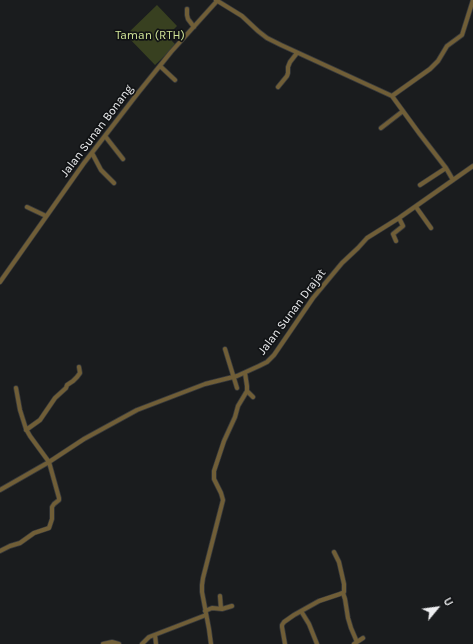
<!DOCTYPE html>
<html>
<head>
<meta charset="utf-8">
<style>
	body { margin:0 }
	#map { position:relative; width:473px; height:644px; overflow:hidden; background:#1a1c1e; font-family:Karla,sans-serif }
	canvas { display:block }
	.north { position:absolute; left:417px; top:588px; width:40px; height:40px; -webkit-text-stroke:3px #111315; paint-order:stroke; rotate:61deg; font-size:11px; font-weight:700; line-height:16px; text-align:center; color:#eeeff1 }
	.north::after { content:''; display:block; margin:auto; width:14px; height:18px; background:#eeeff1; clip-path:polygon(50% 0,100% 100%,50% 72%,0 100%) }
</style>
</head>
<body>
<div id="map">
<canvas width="473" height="644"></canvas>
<div class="north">U</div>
</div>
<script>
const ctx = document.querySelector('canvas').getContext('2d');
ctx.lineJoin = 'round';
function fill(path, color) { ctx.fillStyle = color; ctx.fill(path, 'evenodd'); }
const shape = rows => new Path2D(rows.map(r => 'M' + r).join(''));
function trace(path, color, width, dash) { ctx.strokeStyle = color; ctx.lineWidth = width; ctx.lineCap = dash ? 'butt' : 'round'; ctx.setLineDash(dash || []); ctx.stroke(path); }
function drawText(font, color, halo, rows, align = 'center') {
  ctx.font = font + ' Karla,sans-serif'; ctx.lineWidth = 3.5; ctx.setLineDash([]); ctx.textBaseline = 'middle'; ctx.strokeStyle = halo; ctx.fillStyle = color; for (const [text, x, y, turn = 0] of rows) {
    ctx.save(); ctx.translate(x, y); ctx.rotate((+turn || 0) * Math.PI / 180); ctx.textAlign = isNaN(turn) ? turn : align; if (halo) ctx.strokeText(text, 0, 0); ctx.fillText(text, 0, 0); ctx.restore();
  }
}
const green = shape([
	[157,5,177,26,167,36,176,45,155,65,126,35]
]);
const minor = shape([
	[216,0,242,16,258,31,267,38,281,45,392,96,419,133,446,168,453,180],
	[187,9,187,15,188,19,194,27],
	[160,66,175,80],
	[278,87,287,76,288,73,288,67,290,62,297,53],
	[392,96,430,69,438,61,447,46,462,35,473,0],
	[381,128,403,111],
	[105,136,123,159],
	[92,153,101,170,114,183],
	[420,185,446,168],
	[27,207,46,216],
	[416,207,431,228],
	[396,241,393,234,403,226,399,218],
	[0,282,84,163,138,93,171,52,218,0],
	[225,349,237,388],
	[247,391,253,397],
	[26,430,40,420,55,398,66,388,67,385,73,381,77,377,80,373,79,367],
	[0,490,49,462,84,439,137,410,205,384,237,376,259,366,267,362,274,355,313,298,342,263,358,248,367,238,399,218,473,166],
	[0,551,10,546,20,543,34,533,49,528,52,519,52,507,54,504,59,500,59,498,49,462,30,436,26,429,20,410,16,388],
	[343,593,345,599,348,618,351,628,357,642],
	[220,596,221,609],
	[205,611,212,608,222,609,232,606],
	[301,611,309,624,317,644],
	[155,635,156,644],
	[103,644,112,642,119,644],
	[142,644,149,637,206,615],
	[211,644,209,629,202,592,202,585,203,578,223,500,221,493,214,479,214,471,224,441,235,417,238,406,247,391,247,386,245,373],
	[285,644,282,627,282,625,284,622,294,615,319,601,340,594,344,592,344,584,339,562,334,552],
	[354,644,363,638]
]);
const parkNames = [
	["Taman (RTH)",150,36]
];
const streetNames = [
	["Jalan Sunan Bonang",97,131,-53],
	["Jalan Sunan Drajat",292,312,-53]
];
fill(green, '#384020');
trace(minor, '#383a3c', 5.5);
trace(minor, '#705e37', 4);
drawText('12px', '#d2e698', '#111315', parkNames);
drawText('12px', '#eeeff1', '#111315', streetNames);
</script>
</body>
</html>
